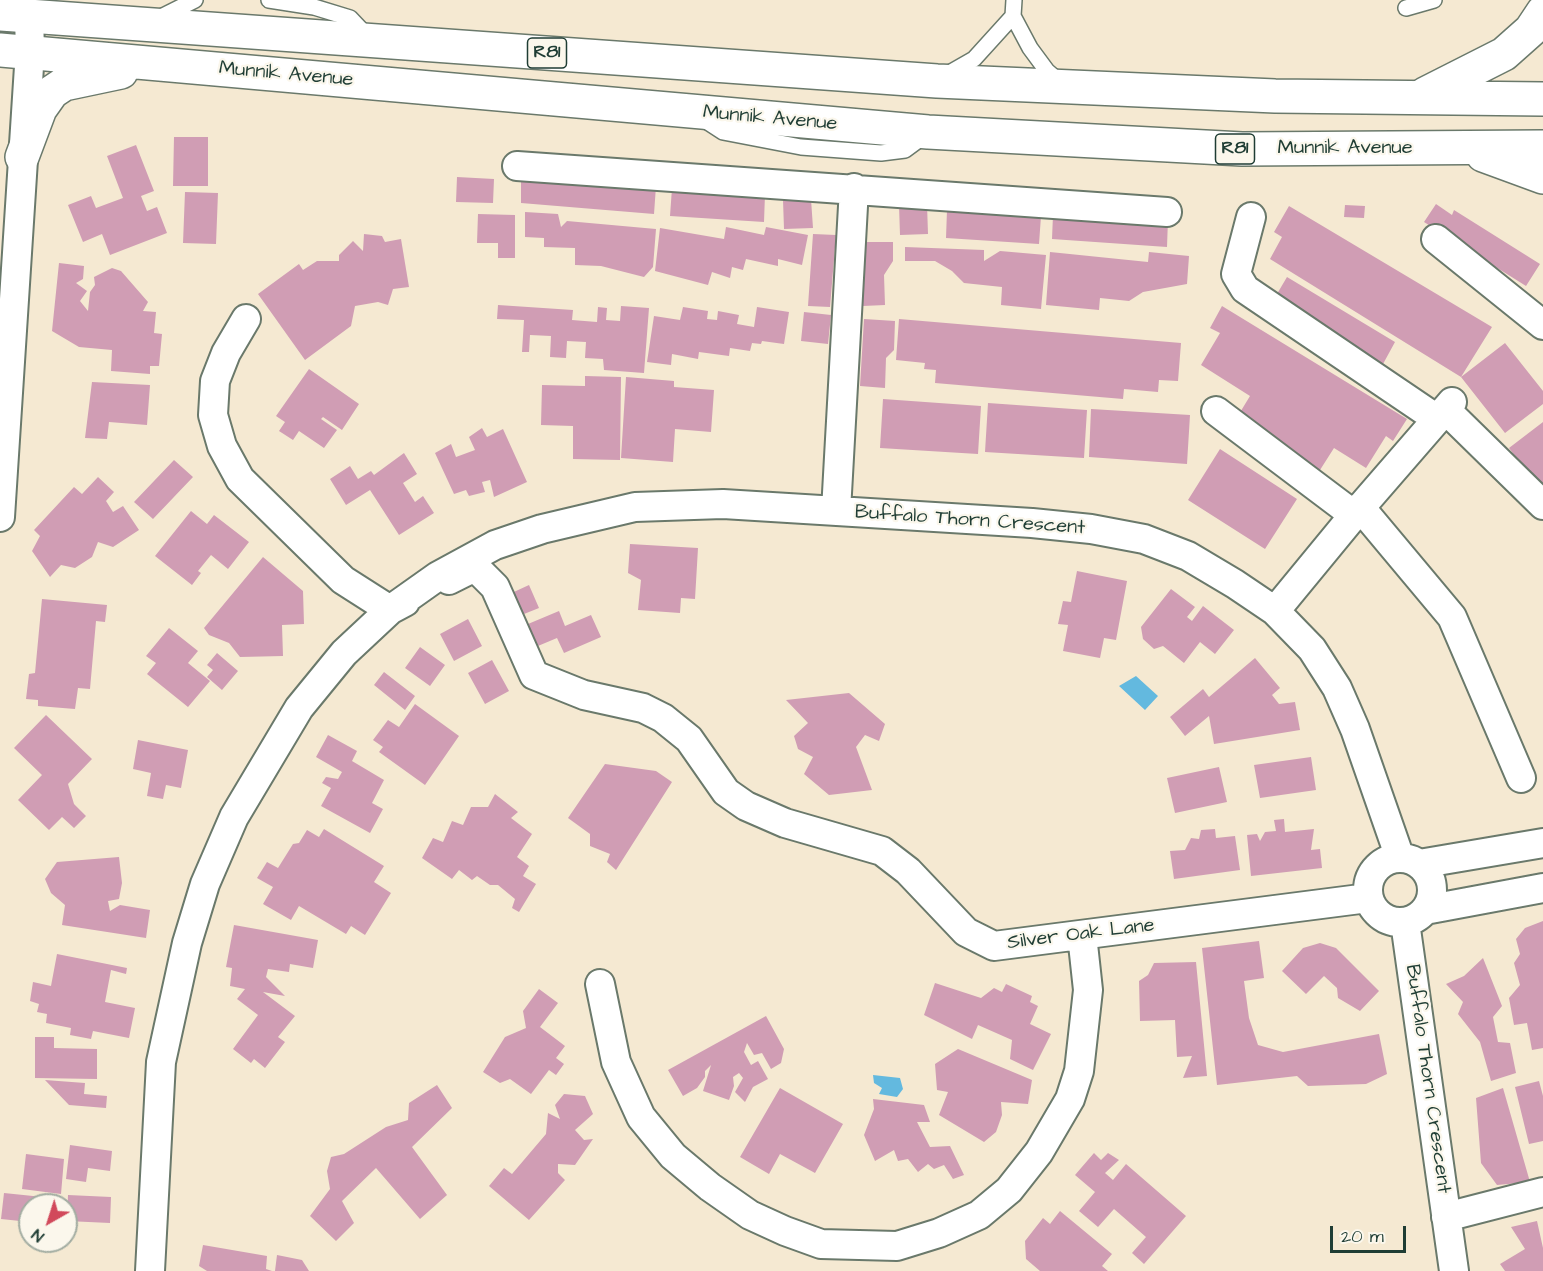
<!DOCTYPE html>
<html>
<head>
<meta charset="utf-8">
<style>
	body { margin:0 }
	#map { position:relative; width:1543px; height:1271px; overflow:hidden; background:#f5e9d2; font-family:"Architects Daughter",sans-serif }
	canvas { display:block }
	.north { position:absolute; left:18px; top:1193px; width:60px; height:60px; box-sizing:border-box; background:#fbf7ec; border:2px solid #a3ada2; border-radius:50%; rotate:219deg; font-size:16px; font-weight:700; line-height:24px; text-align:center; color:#1f3d34 }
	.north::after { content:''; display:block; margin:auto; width:21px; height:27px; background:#d1495b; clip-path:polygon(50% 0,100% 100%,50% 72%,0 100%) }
	.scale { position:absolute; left:1330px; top:1226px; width:76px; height:27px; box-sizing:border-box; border:3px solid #1f3d34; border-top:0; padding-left:8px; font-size:18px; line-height:21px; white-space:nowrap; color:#1f3d34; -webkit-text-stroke:4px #fbf7ec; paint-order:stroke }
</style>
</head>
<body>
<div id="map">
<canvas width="1543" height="1271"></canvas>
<div class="north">N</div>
<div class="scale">20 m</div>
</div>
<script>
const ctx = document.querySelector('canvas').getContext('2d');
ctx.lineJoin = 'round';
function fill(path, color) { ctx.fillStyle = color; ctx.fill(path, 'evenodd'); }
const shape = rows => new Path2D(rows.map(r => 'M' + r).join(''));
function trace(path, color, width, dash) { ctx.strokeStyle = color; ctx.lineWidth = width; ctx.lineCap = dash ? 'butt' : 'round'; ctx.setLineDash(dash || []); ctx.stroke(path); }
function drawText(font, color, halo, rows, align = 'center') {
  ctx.font = font + ' "Architects Daughter",sans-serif'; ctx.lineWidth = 4.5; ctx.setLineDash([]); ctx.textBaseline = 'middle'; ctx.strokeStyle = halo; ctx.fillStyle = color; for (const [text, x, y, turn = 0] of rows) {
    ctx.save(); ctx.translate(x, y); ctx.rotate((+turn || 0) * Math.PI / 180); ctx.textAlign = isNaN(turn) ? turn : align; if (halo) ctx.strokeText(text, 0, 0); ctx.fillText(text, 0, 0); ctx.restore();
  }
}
const water = shape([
	[1136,676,1158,696,1145,710,1119,686],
	[873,1075,900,1078,903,1089,897,1097,879,1094,882,1088,874,1083]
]);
const building = shape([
	[174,137,208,137,208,186,173,186],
	[136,145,154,191,141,196,147,211,157,207,167,233,110,255,102,234,83,242,68,205,91,196,96,208,123,198,107,156],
	[457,177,494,179,493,203,456,202],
	[521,180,656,186,654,214,521,203],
	[672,188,765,194,764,222,670,216],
	[185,192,218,193,216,244,183,243],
	[811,199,813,228,784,229,783,200],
	[927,204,928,234,900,235,899,205],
	[1436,204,1452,215,1454,210,1540,264,1526,286,1424,222],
	[1345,205,1365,206,1364,218,1344,217],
	[1289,206,1492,327,1461,377,1270,259,1282,237,1274,232],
	[947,210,1041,216,1039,244,946,238],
	[525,212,558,214,561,227,567,221,656,229,653,267,644,277,601,266,575,265,575,248,544,247,544,238,525,237],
	[478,214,515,215,515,258,498,258,498,243,477,243],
	[1053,215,1168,219,1167,247,1052,239],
	[726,227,764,235,766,227,808,235,802,265,778,259,778,266,746,259,743,270,732,267,730,278,712,272,708,285,655,271,660,228,724,239],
	[364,234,382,236,385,242,401,239,409,287,393,289,388,305,378,302,355,306,351,326,305,360,258,294,299,264,303,270,317,261,339,261,339,255,353,241,363,251],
	[813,234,836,235,830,307,808,306],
	[866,242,893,242,893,261,884,275,885,305,863,306,861,260],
	[905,247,984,250,984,261,1000,251,1046,255,1041,309,1001,305,1002,287,964,283,952,271,935,261,905,261],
	[1050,252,1148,262,1149,252,1189,256,1187,284,1143,292,1129,301,1100,298,1099,310,1046,305],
	[59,263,84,266,83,279,76,283,87,291,80,301,88,311,90,292,95,285,94,277,112,268,121,271,148,302,143,311,156,312,154,333,162,334,159,366,150,366,150,374,111,371,112,350,79,347,52,331],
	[1287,277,1395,342,1383,364,1274,299],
	[498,305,573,310,572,320,597,322,598,307,607,308,606,320,620,321,621,306,649,308,644,373,604,370,603,359,585,358,586,342,567,341,566,358,550,357,551,336,530,335,529,352,522,352,524,320,497,319],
	[1222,306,1407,419,1393,441,1386,436,1366,468,1334,448,1320,470,1236,419,1250,396,1201,365,1220,333,1210,328],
	[683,307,708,311,707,319,717,320,718,311,739,315,737,324,754,327,757,307,789,312,784,344,762,341,761,344,752,343,750,351,730,348,729,356,699,352,698,359,672,354,671,365,647,362,654,316,680,320],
	[804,312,831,315,828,344,801,341],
	[864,319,895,321,894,350,886,358,885,388,860,386],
	[899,319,1181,343,1178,381,1159,380,1158,392,1124,389,1123,399,935,383,936,370,924,369,925,363,896,360],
	[1505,343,1543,391,1543,404,1505,433,1461,377],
	[309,369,359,404,342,430,323,417,321,419,337,430,324,448,299,431,293,440,279,431,285,422,276,416],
	[585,376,621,377,620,460,573,459,573,426,541,425,542,385,585,386],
	[626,377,674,381,674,387,714,390,711,432,675,429,673,462,621,458],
	[92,382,150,385,147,425,109,422,107,439,85,438],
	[883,399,981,406,978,454,880,448],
	[988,403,1087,410,1084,458,985,452],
	[1091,409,1190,415,1187,464,1089,457],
	[1543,422,1543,494,1509,448],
	[482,428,487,437,503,429,527,482,494,497,490,480,482,482,485,492,469,496,466,490,454,494,435,453,451,444,456,457,475,450,469,437],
	[1220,449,1297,499,1265,549,1188,500],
	[404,453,417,474,403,483,415,502,423,496,434,513,399,535,370,490,346,505,330,479,350,466,358,479,371,471,374,475],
	[174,460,193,477,153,519,134,502],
	[98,477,114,492,106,501,113,512,123,506,139,530,113,547,98,542,92,557,75,568,61,565,50,577,32,551,40,536,34,530,74,487,82,494],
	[191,511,207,524,214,515,249,542,228,569,211,555,198,571,201,573,192,585,155,556],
	[630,544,698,548,695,599,681,598,680,613,638,610,641,580,628,573],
	[263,557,303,591,304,624,282,625,283,656,240,657,229,643,209,635,204,628],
	[1077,571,1127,581,1116,640,1104,638,1100,658,1063,651,1068,625,1058,624,1063,601,1071,602],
	[529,585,539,608,524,614,528,624,559,611,565,626,591,615,601,637,564,653,557,638,526,651,503,597],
	[1171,589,1195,607,1187,617,1192,621,1203,606,1234,630,1215,654,1200,642,1184,663,1163,646,1154,649,1143,639,1141,627],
	[42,599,107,605,105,622,96,621,90,689,78,688,75,709,38,706,38,700,26,699,29,674,35,673],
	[468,619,482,646,454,661,440,634],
	[169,628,198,651,188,663,210,681,188,707,147,674,156,663,146,656],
	[420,647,445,665,430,686,405,668],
	[217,653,238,671,222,690,207,677,213,670,207,665],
	[1255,658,1280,688,1272,695,1279,704,1295,702,1300,730,1214,744,1209,716,1185,736,1170,717,1203,689,1209,697],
	[492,660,509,691,485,704,468,673],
	[384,672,415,696,405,710,374,685],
	[849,693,885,724,879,741,865,735,856,747,872,790,829,795,804,774,813,757,798,749,794,736,808,723,786,700],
	[415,704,459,736,425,785,379,752,383,747,373,740,388,720,399,727],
	[46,715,92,759,68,784,74,804,86,816,74,828,62,817,49,830,18,800,42,775,14,748],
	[328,735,357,751,352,761,384,780,372,803,383,809,370,833,321,806,331,788,322,783,326,777,338,779,342,772,316,757],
	[138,740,188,750,181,788,166,785,163,799,147,796,151,773,133,769],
	[1311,757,1316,790,1260,798,1254,765],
	[605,764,656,771,672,782,616,870,607,862,610,854,590,846,590,834,568,818],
	[1219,767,1227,802,1175,813,1167,778],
	[495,794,518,812,511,818,532,834,517,857,529,866,523,876,536,884,519,912,512,908,515,899,498,885,490,885,477,876,472,880,459,870,452,879,422,858,433,838,443,842,452,821,463,825,471,807,488,807],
	[1284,819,1285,832,1314,829,1311,850,1320,849,1322,868,1251,876,1247,835,1257,834,1260,841,1265,832,1276,831,1274,820],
	[324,829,384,866,374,882,391,893,365,935,351,926,346,934,299,906,291,920,263,904,273,887,257,878,267,862,278,868,293,844,299,843,307,830,319,837],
	[1215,829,1216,838,1235,836,1240,870,1174,879,1170,851,1185,850,1191,838,1199,839,1201,830],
	[119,857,122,883,119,899,108,901,110,911,120,905,150,910,146,938,62,925,65,905,51,893,45,879,57,862],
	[1543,921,1543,1048,1532,1050,1527,1023,1514,1025,1509,998,1520,985,1514,963,1520,954,1516,939,1525,928],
	[234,925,318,940,313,968,290,964,289,972,268,969,266,977,285,996,263,992,295,1016,278,1037,285,1042,265,1068,254,1059,251,1063,233,1049,258,1015,237,999,245,989,230,986,232,968,226,967],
	[1259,941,1264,978,1244,981,1249,1018,1258,1045,1283,1052,1379,1034,1387,1074,1366,1084,1308,1086,1297,1076,1217,1085,1202,948],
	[1320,943,1336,948,1379,991,1360,1011,1338,998,1337,988,1324,976,1306,994,1282,971,1303,948],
	[57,954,127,968,126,974,111,970,105,1002,135,1008,129,1038,93,1031,91,1039,70,1035,71,1028,46,1023,47,1014,37,1012,39,1004,30,1001,33,982,51,986],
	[1483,958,1502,1006,1493,1017,1498,1042,1510,1043,1516,1073,1491,1081,1480,1042,1458,1014,1463,1002,1446,984,1464,976],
	[1196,962,1207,1076,1183,1078,1192,1056,1177,1057,1175,1020,1140,1021,1139,981,1148,975,1154,963],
	[935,983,981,998,994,988,1002,992,1006,984,1032,996,1030,1002,1038,1006,1030,1024,1051,1034,1033,1070,1010,1059,1012,1040,978,1025,972,1039,924,1015],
	[539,989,558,1003,540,1027,565,1046,556,1058,564,1064,556,1075,549,1070,531,1094,510,1079,500,1083,483,1072,505,1037,526,1028,523,1011],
	[766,1016,784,1049,781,1063,771,1069,762,1053,754,1055,747,1043,744,1052,751,1065,758,1061,768,1079,753,1087,745,1102,735,1092,743,1078,739,1073,733,1077,734,1086,729,1100,703,1091,711,1065,705,1071,705,1077,697,1088,683,1096,668,1070],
	[35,1037,54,1037,54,1048,97,1049,97,1079,35,1078],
	[958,1049,1032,1080,1028,1104,1001,1102,1002,1115,996,1132,984,1142,939,1115,948,1092,937,1090,935,1064],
	[45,1080,85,1083,84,1094,107,1096,106,1108,69,1105],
	[1539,1081,1543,1096,1543,1141,1529,1144,1515,1087],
	[437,1085,452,1108,412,1147,447,1195,420,1219,376,1168,342,1201,354,1223,336,1241,310,1216,330,1189,327,1171,331,1157,344,1154,386,1127,408,1120,409,1103],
	[780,1088,843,1124,815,1173,780,1154,769,1174,740,1157],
	[1503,1088,1530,1182,1497,1185,1481,1163,1476,1098],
	[564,1094,585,1096,593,1114,575,1130,584,1140,593,1139,575,1165,558,1164,558,1173,565,1180,529,1220,489,1186,504,1168,512,1174,546,1134,548,1113,560,1119,555,1105],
	[873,1099,924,1105,930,1122,917,1122,930,1147,950,1146,964,1175,953,1179,944,1165,934,1169,928,1164,918,1172,908,1159,898,1161,894,1150,875,1161,864,1135,874,1109],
	[70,1145,112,1151,110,1171,88,1168,86,1182,66,1179],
	[1094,1153,1101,1160,1108,1153,1119,1160,1105,1173,1113,1180,1126,1164,1186,1216,1144,1264,1132,1253,1146,1237,1114,1209,1098,1227,1079,1211,1095,1192,1075,1175],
	[26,1154,64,1159,61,1194,22,1189],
	[4,1193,62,1199,62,1205,30,1205,30,1222,1,1219],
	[68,1195,111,1197,110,1223,67,1221],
	[1060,1211,1112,1254,1102,1266,1108,1271,1040,1271,1026,1259,1025,1241,1043,1218,1050,1224],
	[1537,1221,1543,1248,1543,1271,1505,1271,1500,1264,1525,1249,1511,1227],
	[203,1245,267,1256,266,1269,272,1271,207,1271,199,1266],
	[277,1255,302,1260,309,1271,275,1271]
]);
const service = shape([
	[269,0,314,7,350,18,369,38],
	[1014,0,1013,16,1030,48,1047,71,1060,82],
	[1406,8,1434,0],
	[155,20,195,0],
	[946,75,974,59,1013,16],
	[703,119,723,132,801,147,881,153,905,150,924,136]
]);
const minor = shape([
	[517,166,1167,212],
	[1251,217,1236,274,1245,289,1437,419],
	[1436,239,1543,325],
	[246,319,226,353,215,381,213,415,222,446,240,479,343,580,390,610,405,602],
	[1446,410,1543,505],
	[1216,411,1354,515],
	[1360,507,1452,617,1521,778],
	[836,511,854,188],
	[0,517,30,51,29,16],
	[449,580,475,567,495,587,534,675,584,695,643,708,663,718,689,739,726,792,746,806,785,823,882,851,908,871,966,932,994,946,1368,898],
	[1275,611,1354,515,1452,402],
	'1368 890a32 32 0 1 1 64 0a32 32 0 1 1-64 0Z',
	[1419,864,1543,843],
	[1425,910,1543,888],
	[1405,922,1454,1271],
	[600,984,616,1062,641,1117,673,1156,710,1187,750,1215,785,1231,821,1244,897,1246,939,1233,979,1215,1009,1190,1039,1152,1070,1099,1079,1071,1088,990,1082,935],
	[1446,1217,1543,1192],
	[150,1271,161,1062,187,943,205,884,234,817,299,708,344,653,390,610,438,576,495,545,542,529,635,507,723,504,1032,523,1091,529,1144,539,1188,556,1235,584,1275,611,1312,649,1337,688,1355,729,1400,858]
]);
const primary = shape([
	[0,14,937,81,1275,96,1543,99],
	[0,50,928,132,1242,149,1543,147],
	[1425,94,1504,54,1531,30,1543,12],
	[1483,155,1543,177],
	[22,157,40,109,52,92,64,84,121,72]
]);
const shields = [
	[547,53,39],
	[1235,149,39]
];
const shieldNames = [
	["R81",547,53],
	["R81",1235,149]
];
const streetNames = [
	["Munnik Avenue",286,75,5],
	["Munnik Avenue",770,119,5],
	["Munnik Avenue",1345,149],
	["Buffalo Thorn Crescent",970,521,4],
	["Silver Oak Lane",1081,935,-7],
	["Buffalo Thorn Crescent",1427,1079,82]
];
fill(water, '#63b9df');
fill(building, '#d09db4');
trace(service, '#6a796b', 18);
trace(minor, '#6a796b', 32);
trace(primary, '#6a796b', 36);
trace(service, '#fff', 15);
trace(minor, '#fff', 28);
trace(primary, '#fff', 33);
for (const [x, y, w] of shields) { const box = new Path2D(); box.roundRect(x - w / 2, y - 15, w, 30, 4.5); ctx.fillStyle = '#fbf7ec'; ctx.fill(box); trace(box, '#1f3d34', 1.5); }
drawText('bold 18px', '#1f3d34', null, shieldNames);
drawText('20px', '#1f3d34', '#fbf7ec', streetNames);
</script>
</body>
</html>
